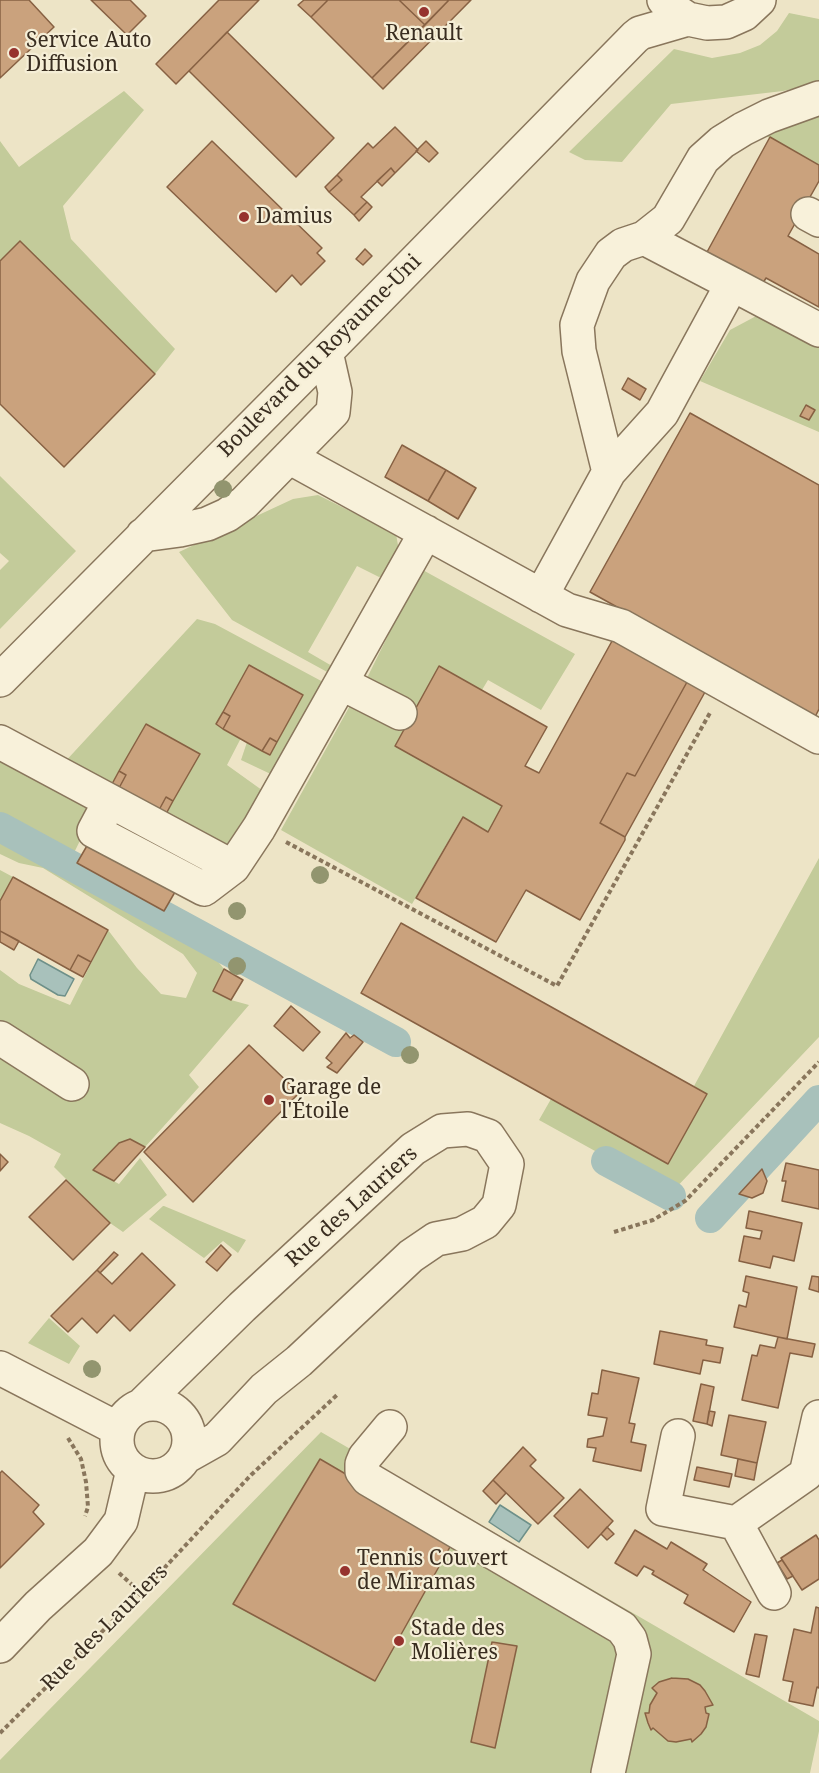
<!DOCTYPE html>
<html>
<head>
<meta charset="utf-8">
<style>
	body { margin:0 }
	canvas { display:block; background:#ede4c6 }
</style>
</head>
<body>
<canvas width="819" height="1773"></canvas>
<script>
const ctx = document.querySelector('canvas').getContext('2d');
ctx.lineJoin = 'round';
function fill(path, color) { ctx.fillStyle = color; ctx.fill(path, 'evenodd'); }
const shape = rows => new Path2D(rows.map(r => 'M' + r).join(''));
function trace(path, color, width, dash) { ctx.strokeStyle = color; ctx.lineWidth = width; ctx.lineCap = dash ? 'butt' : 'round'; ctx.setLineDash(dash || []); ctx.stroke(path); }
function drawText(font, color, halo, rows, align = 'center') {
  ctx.font = font + ' "Noto Serif",serif'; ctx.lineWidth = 4.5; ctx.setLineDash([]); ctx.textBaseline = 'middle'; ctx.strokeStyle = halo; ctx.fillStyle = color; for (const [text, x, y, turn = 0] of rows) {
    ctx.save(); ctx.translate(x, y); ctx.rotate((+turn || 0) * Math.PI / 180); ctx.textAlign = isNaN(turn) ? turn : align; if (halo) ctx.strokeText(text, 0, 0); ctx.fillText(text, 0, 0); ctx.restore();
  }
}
const green = shape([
	[789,13,819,19,819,83,783,91,671,104,622,162,585,160,569,152,674,49,712,58,740,53,760,45,777,31],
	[124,91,144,110,63,206,71,239,175,349,155,374,20,241,0,261,0,141,19,167],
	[819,113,819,165,764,135],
	[760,314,819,347,819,432,700,381,730,330],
	[0,476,76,551,0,629,0,570,9,561,0,553],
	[318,495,396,534,399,551,385,575,379,577,357,566,308,652,332,666,329,673,232,620,179,552,293,499],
	[421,569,575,654,541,710,488,680,482,690,439,666,416,708,366,680],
	[197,619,215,624,325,683,277,777,241,760,247,742,270,755,303,695,249,665,216,724,241,738,227,765,266,793,228,854,166,813,199,754,146,724,112,784,62,765],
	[352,702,404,729,395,746,502,806,488,832,462,817,412,904,281,830],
	[0,752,98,804,70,861,0,824],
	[0,835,208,949,224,969,213,991,231,1000,249,1005,189,1075,199,1087,145,1147,130,1139,119,1143,94,1170,119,1184,140,1158,167,1195,123,1232,110,1223,54,1167,61,1154,29,1136,0,1123,0,970,19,984,70,1005,108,930,137,968,161,994,186,998,197,973,183,954,43,868,19,863,0,854],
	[819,858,819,1037,671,1193,539,1120,551,1099,668,1164,707,1094,694,1086],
	[0,870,13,877,0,901],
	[163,1206,164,1206,246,1240,238,1253,223,1241,204,1258,149,1219],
	[49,1318,80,1346,69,1364,28,1343],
	[321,1432,819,1721,819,1731,810,1773,0,1773,0,1760]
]);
const water = shape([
	[38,959,74,979,65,996,58,995,31,979,30,975,38,959],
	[500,1505,531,1525,519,1542,489,1522,500,1505]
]);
const canal = shape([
	[0,827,396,1042],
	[606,1161,671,1196],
	[710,1218,819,1100]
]);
const building = shape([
	[0,0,29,0,54,27,0,78,0,0],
	[91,0,130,0,146,16,127,35,91,0],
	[219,0,259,0,176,84,156,64,219,0],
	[304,0,328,0,311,17,298,5,304,0],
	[328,0,399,0,425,25,372,78,311,17,328,0],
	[399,0,449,0,425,25,399,0],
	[449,0,471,0,383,89,372,78,449,0],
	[227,32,334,138,296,177,189,71,227,32],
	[395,127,418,150,395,173,391,168,361,197,367,202,354,215,329,192,342,180,337,175,368,143,373,148,395,127],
	[770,137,819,165,819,181,788,236,819,254,819,307,766,278,763,283,707,252,770,137],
	[212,141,322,248,317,253,325,261,301,285,292,275,276,292,167,187,212,141],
	[426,141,438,153,429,162,416,151,426,141],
	[391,168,395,173,382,186,377,181,391,168],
	[337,175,342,180,329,192,325,187,337,175],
	[367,202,372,207,359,221,354,215,367,202],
	[20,241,155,374,64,467,0,404,0,261,20,241],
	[365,249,372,256,363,265,356,259,365,249],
	[628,378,646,389,640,400,622,389,628,378],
	[806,405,815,410,809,420,800,416,806,405],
	[690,413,819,485,819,709,815,717,590,592,690,413],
	[402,445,446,470,428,501,385,477,402,445],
	[446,470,476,488,458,519,428,501,446,470],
	[617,632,692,673,635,776,627,773,600,823,625,837,625,840,580,920,526,890,496,942,416,898,463,817,488,832,502,806,395,746,439,666,547,727,525,766,539,773,617,632],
	[249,665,303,695,277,742,270,738,262,751,223,729,230,716,223,712,249,665],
	[692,673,710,683,625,837,600,823,627,773,635,776,692,673],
	[223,712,230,716,223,729,216,724,223,712],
	[146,724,200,754,173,801,166,797,159,810,119,788,126,775,119,771,146,724],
	[270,738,277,742,270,755,262,751,270,738],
	[119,771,126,775,119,788,112,784,119,771],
	[166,797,173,801,166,814,159,810,166,797],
	[88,844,175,892,164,911,77,863,88,844],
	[13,877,108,930,91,962,78,955,70,970,0,931,0,901,13,877],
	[401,923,707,1094,668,1164,361,993,401,923],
	[0,931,19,941,14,950,0,942,0,931],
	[78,955,91,962,83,977,70,970,78,955],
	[224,969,243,980,231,1000,213,991,224,969],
	[291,1006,320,1032,303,1051,274,1026,291,1006],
	[346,1033,350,1038,354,1035,363,1042,337,1073,327,1067,332,1063,326,1058,346,1033],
	[249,1045,299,1093,193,1202,144,1152,249,1045],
	[130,1139,145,1147,114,1181,93,1170,119,1143,130,1139],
	[0,1154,8,1162,0,1171,0,1154],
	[786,1163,819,1170,819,1209,782,1201,786,1181,782,1181,786,1163],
	[762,1169,767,1181,763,1193,752,1198,739,1194,762,1169],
	[66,1180,110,1223,73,1260,29,1217,66,1180],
	[749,1211,802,1223,794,1261,773,1256,770,1268,739,1261,744,1236,760,1239,762,1231,746,1228,749,1211],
	[221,1245,231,1255,217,1271,206,1262,221,1245],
	[114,1252,118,1255,100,1273,97,1270,114,1252],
	[142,1253,175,1285,130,1331,114,1315,97,1333,82,1318,68,1332,51,1316,97,1270,112,1284,142,1253],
	[746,1276,797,1287,787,1339,734,1327,739,1305,746,1307,749,1293,743,1291,746,1276],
	[812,1276,819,1277,819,1292,809,1289,812,1276],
	[660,1331,707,1340,706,1345,723,1348,720,1363,703,1360,700,1374,654,1364,660,1331],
	[778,1337,815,1344,812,1357,790,1353,778,1408,742,1400,752,1355,757,1356,760,1345,775,1348,778,1337],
	[602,1370,639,1378,629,1423,635,1424,631,1442,646,1445,641,1471,593,1461,596,1448,587,1447,588,1439,603,1436,607,1418,588,1415,592,1393,598,1394,602,1370],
	[701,1384,714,1387,707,1424,693,1421,701,1384],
	[709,1411,715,1412,712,1426,707,1424,709,1411],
	[729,1415,766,1422,757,1463,721,1455,729,1415],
	[523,1447,536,1460,530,1466,564,1498,538,1524,493,1480,523,1447],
	[320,1459,455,1538,375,1681,233,1604,320,1459],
	[738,1459,757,1463,754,1480,735,1476,738,1459],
	[697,1467,732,1474,729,1487,694,1480,697,1467],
	[2,1471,39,1505,33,1512,44,1524,0,1568,0,1473,2,1471],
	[493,1480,506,1493,496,1504,483,1491,493,1480],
	[580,1489,613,1521,588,1548,554,1516,580,1489],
	[607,1527,614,1534,607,1540,601,1534,607,1527],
	[635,1530,667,1549,671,1542,707,1564,703,1570,751,1602,734,1632,684,1603,688,1595,652,1574,654,1571,644,1566,637,1576,615,1563,635,1530],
	[816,1535,819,1540,819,1579,802,1590,781,1558,816,1535],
	[782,1560,793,1576,787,1579,777,1563,782,1560],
	[816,1607,819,1608,819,1688,817,1687,813,1706,789,1701,793,1682,783,1680,794,1629,811,1633,816,1607],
	[755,1634,767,1636,759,1677,746,1674,755,1634],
	[492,1642,517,1646,495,1748,471,1742,492,1642],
	[672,1678,688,1679,700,1685,705,1691,713,1705,705,1707,706,1713,709,1714,706,1727,701,1734,692,1742,691,1739,676,1742,668,1741,653,1728,651,1730,648,1723,645,1713,649,1713,650,1705,657,1693,652,1688,659,1682,672,1678]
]);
const path = shape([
	[286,842,557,986,711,711],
	[614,1232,653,1220,685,1201,819,1062],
	[68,1438,81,1459,86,1482,88,1507,85,1516],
	[119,1573,141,1593],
	[0,1733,141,1593,251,1475,337,1395]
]);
const minor = shape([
	[664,0,671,8,688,19,707,23,726,22,744,14,759,0],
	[808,214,819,220],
	[732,284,819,330],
	[289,457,567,610,621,626,819,737],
	[609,472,662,413,732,284,644,238],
	[143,535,180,530,207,524,227,515,244,503,333,412,335,392,326,352],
	[541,596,609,472,579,351,577,325,593,281,611,254,623,245,644,238,668,219,703,159,722,142,743,129,769,116,819,98],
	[0,680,326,352,635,37,640,33,688,19],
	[341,683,400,713],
	[0,742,233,867],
	[110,801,94,831,204,889,233,867,259,828,426,532],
	[0,1038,72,1084],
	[0,1368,118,1429],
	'117 1440a36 36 0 1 1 72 0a36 36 0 1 1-72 0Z',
	[142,1405,242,1307,413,1149,442,1131,468,1129,488,1136,507,1164,499,1205,485,1222,462,1234,436,1239,411,1256,299,1361,264,1389,217,1439,185,1457],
	[390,1427,365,1457,362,1464,362,1471,368,1479,622,1628,630,1639,634,1654,608,1773],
	[678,1436,663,1509,736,1523,806,1474,819,1417],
	[736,1523,774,1593],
	[0,1646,38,1606,98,1552,121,1521,133,1470]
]);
const trees = [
	[223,489],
	[320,875],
	[237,911],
	[237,966],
	[410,1055],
	[92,1369]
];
const markers = [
	[424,12,6,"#96332e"],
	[14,53,6,"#96332e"],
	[244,217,6,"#96332e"],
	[269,1100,6,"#96332e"],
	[345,1571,6,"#96332e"],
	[399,1641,6,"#96332e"]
];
const poiNames = [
	["Renault",424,34,"center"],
	["Service Auto",26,41],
	["Diffusion",26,65],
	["Damius",256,217],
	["Garage de",281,1088],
	["l'Étoile",281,1112],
	["Tennis Couvert",357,1559],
	["de Miramas",357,1583],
	["Stade des",411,1629],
	["Molières",411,1653]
];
const streetNames = [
	["Boulevard du Royaume-Uni",320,356,-45],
	["Rue des Lauriers",352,1207,-42],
	["Rue des Lauriers",105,1628,-45]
];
fill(green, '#c3cb9a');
fill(water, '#a8c1bb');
trace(water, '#6e9089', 1.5);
trace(canal, '#a8c1bb', 30);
fill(building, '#caa27d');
trace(building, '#876143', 1.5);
trace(minor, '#89765c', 36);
trace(path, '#89765c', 4, [4.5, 3]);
trace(minor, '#f8f1da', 33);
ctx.fillStyle = '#92956f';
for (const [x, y] of trees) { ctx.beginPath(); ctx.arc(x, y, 9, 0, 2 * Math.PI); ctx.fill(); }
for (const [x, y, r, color] of markers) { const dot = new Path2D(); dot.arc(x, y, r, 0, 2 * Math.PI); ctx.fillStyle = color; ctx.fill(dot); trace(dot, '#f5eed6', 2); }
drawText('21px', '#392d20', '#f5eed6', poiNames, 'left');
drawText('21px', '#392d20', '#f5eed6', streetNames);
</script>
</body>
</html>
